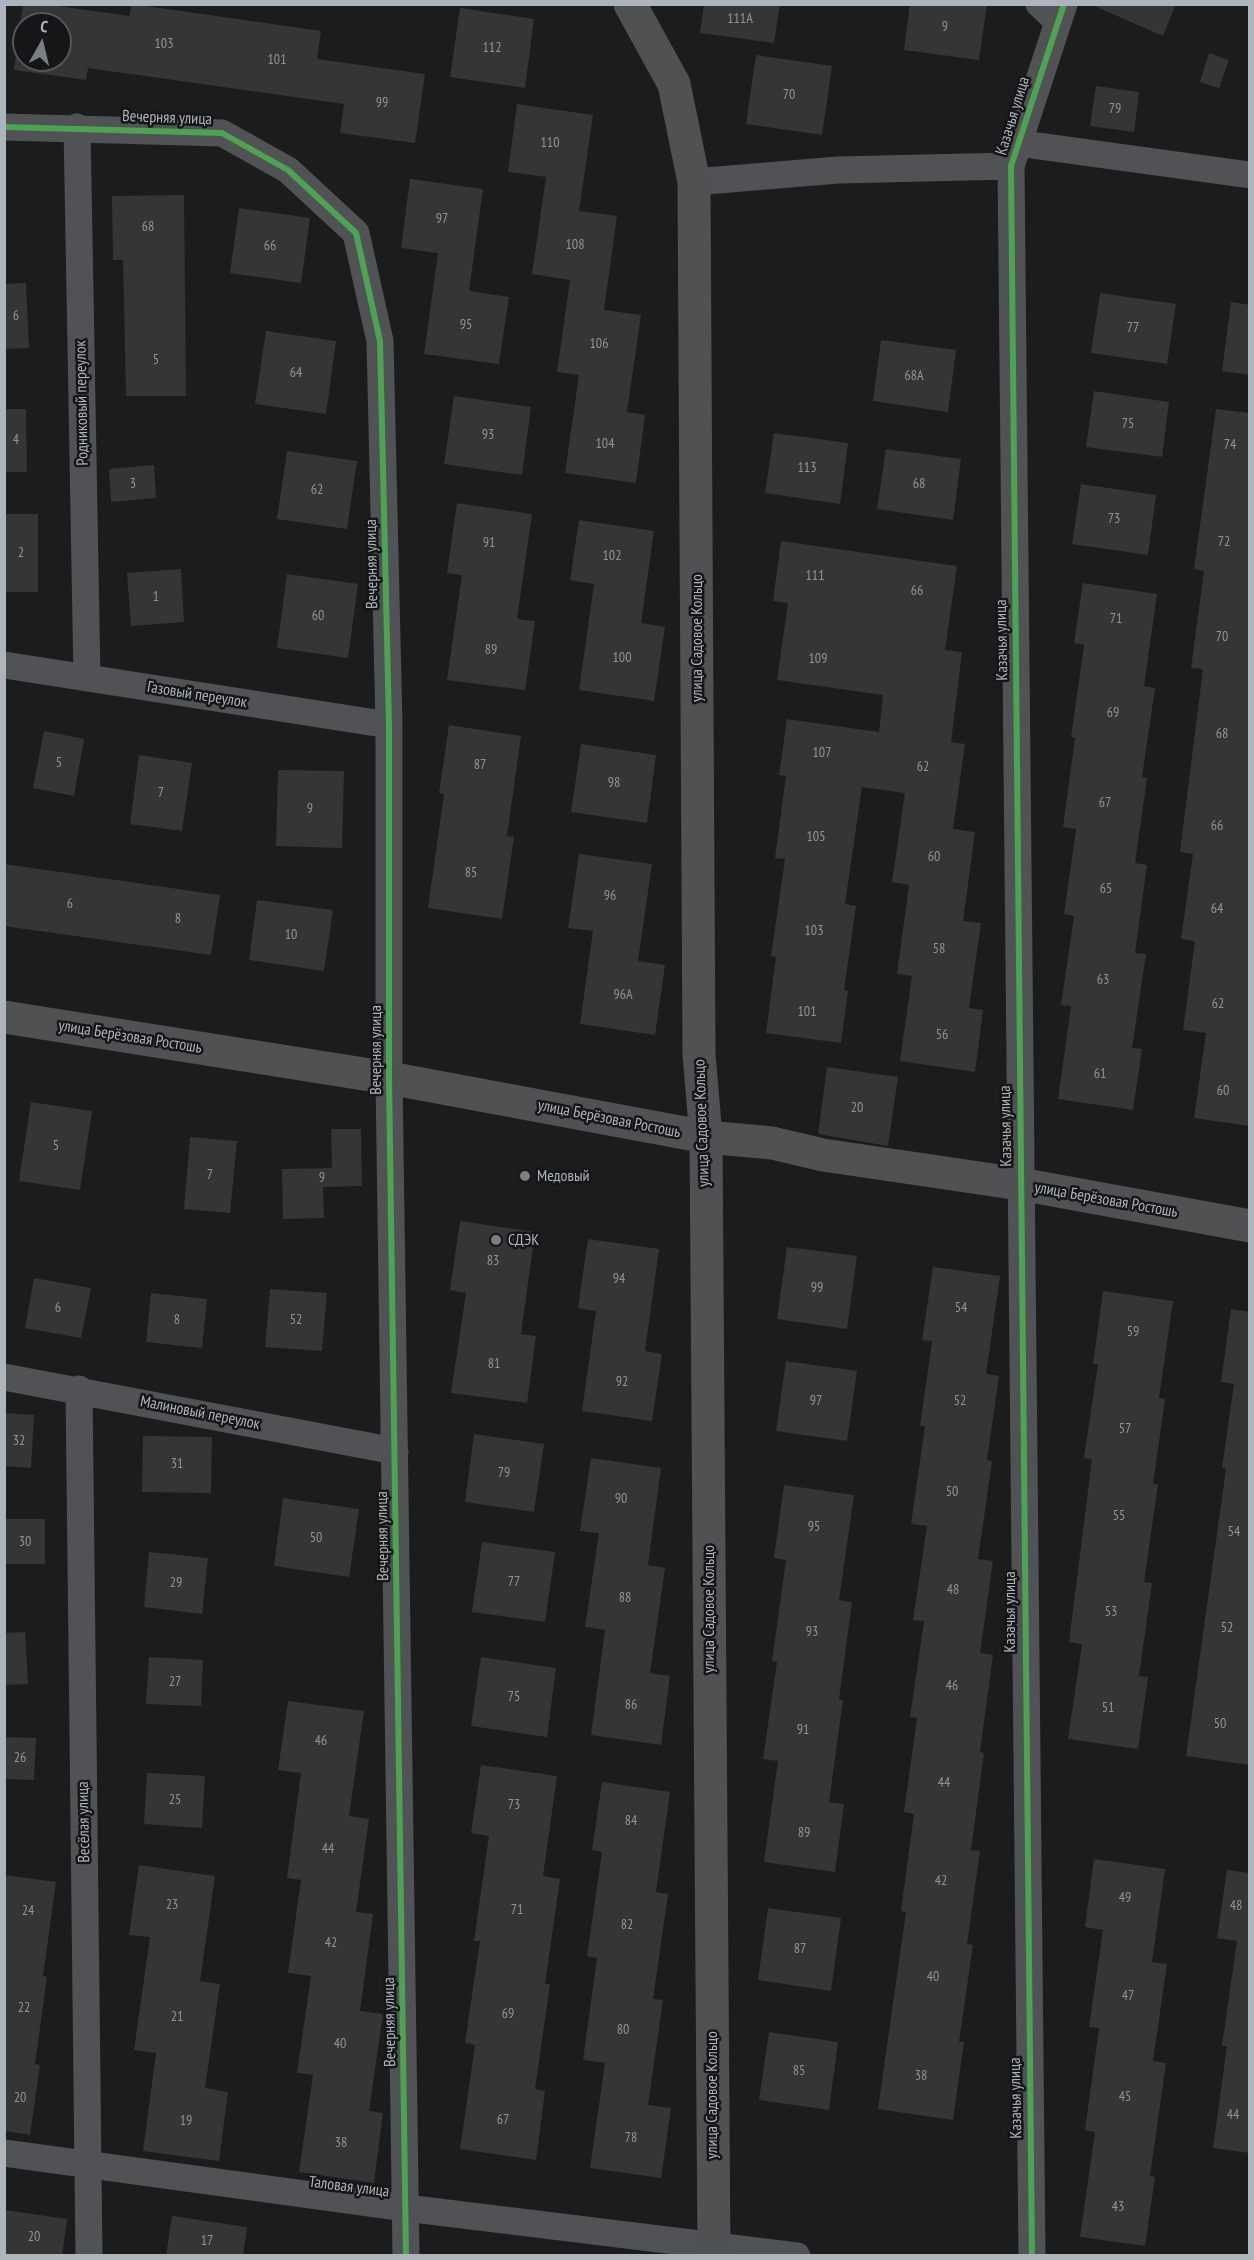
<!DOCTYPE html>
<html>
<head>
<meta charset="utf-8">
<style>
	body { margin:0 }
	#map { position:relative; width:1254px; height:2260px; overflow:hidden; background:#1c1c1c; font-family:"PT Sans Narrow",sans-serif }
	canvas { display:block }
	.frame { position:absolute; inset:0; border:6px solid #aeb4bc; pointer-events:none }
	.north { position:absolute; left:12px; top:12px; width:60px; height:60px; box-sizing:border-box; background:#161618; border:2px solid #53555a; border-radius:50%; rotate:8deg; font-size:16px; font-weight:700; line-height:24px; text-align:center; color:#aeb4bc }
	.north::after { content:''; display:block; margin:auto; width:21px; height:27px; background:#7b7f84; clip-path:polygon(50% 0,100% 100%,50% 72%,0 100%) }
</style>
</head>
<body>
<div id="map">
<canvas width="1254" height="2260"></canvas>
<div class="frame"></div>
<div class="north">С</div>
</div>
<script>
const ctx = document.querySelector('canvas').getContext('2d');
ctx.lineJoin = 'round';
function fill(path, color) { ctx.fillStyle = color; ctx.fill(path, 'evenodd'); }
const shape = rows => new Path2D(rows.map(r => 'M' + r).join(''));
function trace(path, color, width, dash) { ctx.strokeStyle = color; ctx.lineWidth = width; ctx.lineCap = dash ? 'butt' : 'round'; ctx.setLineDash(dash || []); ctx.stroke(path); }
function drawText(font, color, halo, rows, align = 'center') {
  ctx.font = font + ' "PT Sans Narrow",sans-serif'; ctx.lineWidth = 5; ctx.setLineDash([]); ctx.textBaseline = 'middle'; ctx.strokeStyle = halo; ctx.fillStyle = color; for (const [text, x, y, turn = 0] of rows) {
    ctx.save(); ctx.translate(x, y); ctx.rotate((+turn || 0) * Math.PI / 180); ctx.textAlign = isNaN(turn) ? turn : align; if (halo) ctx.strokeText(text, 0, 0); ctx.fillText(text, 0, 0); ctx.restore();
  }
}
const building = shape([
	[23,4,44,4,129,16,132,4,321,31,317,59,425,74,415,143,340,133,344,104,88,68,86,80,14,70],
	[24,24,60,24,60,60,24,60],
	[704,4,780,4,774,43,700,33],
	[910,4,987,4,979,60,904,50],
	[1090,4,1176,4,1163,36],
	[460,8,534,19,525,88,450,77],
	[1209,53,1229,60,1219,88,1200,82],
	[756,55,832,66,822,135,746,124],
	[1096,86,1139,92,1134,132,1090,126],
	[517,104,593,115,579,211,617,216,604,310,641,315,627,412,645,415,636,483,565,473,579,375,557,372,570,280,532,274,546,177,508,172],
	[410,179,483,189,469,291,509,297,499,364,424,354,438,253,401,248],
	[184,195,186,396,126,396,123,260,113,260,112,196],
	[239,208,310,218,301,283,230,273],
	[26,283,29,348,4,349,4,284],
	[1100,293,1176,304,1167,364,1091,353],
	[1231,302,1250,305,1250,375,1222,371],
	[266,331,336,341,326,414,255,404],
	[881,340,956,350,948,412,873,401],
	[1094,391,1169,402,1162,457,1086,447],
	[454,396,531,407,522,475,444,464],
	[4,409,26,409,27,472,4,472],
	[1216,409,1250,413,1250,1126,1194,1118,1206,1033,1183,1030,1195,941,1181,939,1193,854,1180,852,1203,669,1191,668,1204,571,1194,569],
	[774,433,848,443,840,504,765,493],
	[886,449,961,459,953,520,877,509],
	[287,451,357,461,347,529,277,519],
	[154,465,156,498,111,502,109,469],
	[1081,484,1156,495,1148,555,1072,544],
	[457,503,532,514,517,619,535,621,525,690,447,680,462,575,447,573],
	[4,514,38,514,38,592,4,592],
	[579,520,654,531,641,623,665,627,654,701,579,690,594,584,570,580],
	[781,541,957,566,945,650,962,652,951,742,965,744,953,829,975,832,963,921,981,923,969,1008,983,1010,975,1072,900,1061,912,976,897,974,909,885,892,882,905,793,862,787,845,904,856,906,844,990,848,991,841,1043,766,1033,776,957,771,956,785,859,775,858,786,776,779,775,787,719,879,732,883,695,777,680,788,603,773,601],
	[181,569,184,622,131,626,127,573],
	[287,574,358,584,348,658,277,648],
	[1083,583,1157,594,1144,686,1155,688,1142,777,1147,778,1135,863,1147,865,1135,953,1146,954,1132,1048,1142,1049,1133,1110,1058,1099,1071,1006,1061,1005,1074,916,1064,914,1076,829,1063,827,1075,738,1071,737,1084,645,1074,643],
	[449,725,521,736,507,836,514,837,502,919,428,908,444,794,439,793],
	[44,731,84,739,74,796,33,788],
	[581,744,656,755,647,823,571,812],
	[139,755,192,763,182,831,130,824],
	[278,770,344,771,342,848,276,846],
	[579,854,652,864,638,961,665,965,655,1035,580,1024,593,931,568,928],
	[4,864,220,895,211,955,4,926],
	[257,900,333,910,324,971,249,960],
	[827,1067,898,1077,888,1146,818,1134],
	[31,1102,92,1111,80,1190,19,1181],
	[331,1129,361,1129,362,1186,323,1187,324,1218,283,1219,282,1169,332,1168],
	[190,1137,237,1141,230,1213,184,1209],
	[460,1221,535,1232,521,1334,536,1336,527,1403,451,1393,466,1293,450,1290],
	[588,1239,659,1249,645,1351,662,1354,652,1421,582,1411,596,1311,578,1308],
	[787,1247,857,1256,847,1329,777,1319],
	[933,1267,1000,1276,986,1374,999,1376,987,1460,992,1461,978,1559,993,1561,980,1653,993,1655,980,1752,984,1753,971,1850,980,1851,967,1944,973,1945,959,2042,964,2042,953,2120,878,2109,906,1912,901,1911,914,1814,904,1812,917,1718,910,1717,924,1621,913,1620,927,1526,911,1524,925,1426,920,1426,932,1341,922,1340],
	[34,1278,91,1288,81,1338,25,1328],
	[270,1289,327,1293,322,1351,265,1347],
	[1103,1291,1173,1301,1159,1398,1165,1399,1153,1484,1158,1484,1144,1582,1152,1583,1139,1676,1148,1677,1138,1749,1068,1739,1082,1644,1069,1642,1092,1459,1084,1458,1098,1364,1093,1364],
	[151,1293,207,1299,202,1348,146,1342],
	[1231,1309,1250,1312,1250,1765,1186,1756,1226,1469,1222,1468,1234,1384,1221,1382],
	[786,1361,857,1371,847,1441,776,1431],
	[4,1413,34,1415,31,1468,4,1466],
	[474,1434,544,1444,534,1512,465,1502],
	[143,1436,212,1437,211,1493,142,1492],
	[591,1458,661,1468,648,1565,665,1568,650,1673,670,1676,661,1745,591,1735,605,1630,585,1627,599,1533,580,1531],
	[784,1485,854,1495,839,1600,852,1602,839,1699,843,1700,829,1802,844,1804,835,1872,764,1862,778,1761,763,1759,777,1662,772,1661,786,1560,774,1558],
	[283,1498,359,1509,349,1577,274,1566],
	[4,1519,45,1519,45,1564,4,1564],
	[482,1542,555,1552,545,1622,472,1612],
	[149,1552,208,1558,202,1614,144,1607],
	[25,1632,28,1684,4,1685,4,1633],
	[149,1657,203,1660,201,1706,146,1704],
	[481,1657,556,1668,547,1737,471,1726],
	[288,1701,364,1711,349,1816,369,1819,356,1912,373,1914,360,2011,383,2014,369,2111,383,2113,374,2183,299,2172,313,2075,297,2073,311,1976,288,1973,301,1880,287,1878,301,1773,278,1770],
	[4,1737,36,1738,34,1780,4,1779],
	[481,1765,557,1776,543,1876,560,1879,545,1984,550,1984,535,2089,545,2091,536,2160,460,2149,475,2045,465,2043,480,1941,474,1941,489,1836,471,1833],
	[147,1773,205,1776,202,1828,144,1824],
	[602,1782,670,1792,656,1892,668,1894,653,1999,663,2000,648,2105,671,2108,661,2178,590,2168,605,2063,583,2060,597,1958,587,1956,602,1852,592,1850],
	[1094,1859,1165,1869,1152,1962,1167,1964,1153,2061,1166,2063,1150,2176,1155,2177,1145,2246,1080,2237,1095,2132,1085,2130,1099,2028,1089,2027,1103,1930,1085,1927],
	[139,1865,215,1876,200,1981,220,1984,205,2088,228,2092,219,2161,143,2151,156,2053,134,2050,150,1937,129,1935],
	[1227,1870,1250,1873,1250,2153,1213,2148,1227,2046,1222,2046,1237,1941,1217,1938],
	[4,1875,56,1882,43,1976,47,1977,35,2064,40,2065,30,2135,4,2131],
	[768,1908,841,1918,831,1991,758,1980],
	[769,2032,838,2042,829,2110,759,2100],
	[4,2210,67,2219,62,2256,4,2256],
	[172,2216,247,2227,243,2256,166,2256]
]);
const street = shape([
	[1039,4,1057,21],
	[4,127,222,133,288,170,356,233,380,341,389,725,389,1078,406,2256],
	[77,127,87,678],
	[1017,143,1250,175],
	[694,182,838,170,1011,166],
	[4,665,389,725],
	[4,1377,395,1451],
	[79,1389,89,2256],
	[4,2153,406,2208,797,2256],
	[1032,2256,1011,166,1064,4]
]);
const secondary = shape([
	[630,4,674,84,694,182,699,1054,706,1137,714,2256],
	[4,1017,389,1078,706,1137,772,1143,823,1155,1020,1184,1250,1226]
]);
const cycleway = shape([
	[4,127,222,133,288,170,356,233,380,341,389,725,389,1078,406,2256],
	[1032,2256,1011,166,1064,4]
]);
const markers = [
	[525,1176,6,"#7b7f84"],
	[496,1240,6,"#7b7f84"]
];
const numberNames = [
	["111А",740,19],
	["9",945,27],
	["103",164,44],
	["112",492,48],
	["101",277,60],
	["70",789,95],
	["99",382,103],
	["79",1115,109],
	["110",550,143],
	["97",442,219],
	["68",148,227],
	["108",575,245],
	["66",270,246],
	["6",16,316],
	["95",466,325],
	["77",1133,328],
	["106",599,344],
	["5",156,360],
	["64",296,373],
	["68А",914,376],
	["75",1128,424],
	["93",488,435],
	["4",16,440],
	["104",605,444],
	["74",1230,445],
	["113",807,468],
	["3",133,484],
	["68",919,484],
	["62",317,490],
	["73",1114,519],
	["72",1224,542],
	["91",489,543],
	["2",21,553],
	["102",612,556],
	["111",815,576],
	["66",917,591],
	["1",156,597],
	["60",318,616],
	["71",1116,619],
	["70",1222,637],
	["89",491,650],
	["100",622,658],
	["109",818,659],
	["69",1113,713],
	["68",1222,734],
	["107",822,753],
	["5",59,763],
	["87",480,765],
	["62",923,767],
	["98",614,783],
	["7",161,793],
	["67",1105,803],
	["9",310,809],
	["66",1217,826],
	["105",816,837],
	["60",934,857],
	["85",471,873],
	["65",1106,889],
	["96",610,896],
	["6",70,904],
	["64",1217,909],
	["8",178,919],
	["103",814,931],
	["10",291,935],
	["58",939,949],
	["63",1103,980],
	["96А",623,995],
	["62",1218,1004],
	["101",807,1012],
	["56",942,1035],
	["61",1100,1074],
	["60",1223,1091],
	["20",857,1108],
	["5",56,1146],
	["7",210,1175],
	["9",322,1178],
	["83",493,1261],
	["94",619,1279],
	["99",817,1288],
	["6",58,1308],
	["54",961,1308],
	["8",177,1320],
	["52",296,1320],
	["59",1133,1332],
	["81",494,1364],
	["92",622,1382],
	["97",816,1401],
	["52",960,1401],
	["57",1125,1429],
	["32",19,1441],
	["31",177,1464],
	["79",504,1473],
	["50",952,1492],
	["90",621,1499],
	["55",1119,1516],
	["95",814,1527],
	["54",1234,1532],
	["50",316,1538],
	["30",25,1542],
	["77",514,1582],
	["29",176,1583],
	["48",953,1590],
	["88",625,1598],
	["53",1111,1612],
	["52",1227,1628],
	["93",812,1632],
	["27",175,1682],
	["46",952,1686],
	["75",514,1697],
	["86",631,1705],
	["51",1108,1708],
	["50",1220,1724],
	["91",803,1730],
	["46",321,1741],
	["26",20,1758],
	["44",944,1783],
	["25",175,1800],
	["73",514,1805],
	["84",631,1821],
	["89",804,1833],
	["44",328,1849],
	["42",941,1881],
	["49",1125,1898],
	["23",172,1905],
	["48",1236,1906],
	["71",517,1910],
	["24",28,1911],
	["82",627,1925],
	["42",331,1943],
	["87",800,1949],
	["40",933,1977],
	["47",1128,1996],
	["22",24,2008],
	["69",508,2014],
	["21",177,2017],
	["80",623,2030],
	["40",340,2044],
	["85",799,2071],
	["38",921,2076],
	["45",1125,2097],
	["20",20,2098],
	["44",1233,2115],
	["67",503,2120],
	["19",186,2121],
	["78",631,2138],
	["38",341,2143],
	["43",1118,2207],
	["20",34,2237],
	["17",207,2241]
];
const streetNames = [
	["Казачья улица",1013,116,-73],
	["Вечерняя улица",167,118,2],
	["Родниковый переулок",82,403,-91],
	["Вечерняя улица",372,564,-91],
	["улица Садовое Кольцо",697,638,-90],
	["Казачья улица",1002,640,-91],
	["Газовый переулок",197,695,9],
	["улица Берёзовая Ростошь",130,1037,9],
	["Вечерняя улица",376,1050,-90],
	["улица Берёзовая Ростошь",609,1119,11],
	["улица Садовое Кольцо",702,1123,-92],
	["Казачья улица",1006,1126,-91],
	["улица Берёзовая Ростошь",1106,1200,10],
	["Малиновый переулок",200,1413,11],
	["Вечерняя улица",383,1536,-91],
	["улица Садовое Кольцо",709,1609,-90],
	["Казачья улица",1010,1612,-90],
	["Весёлая улица",84,1822,-91],
	["Вечерняя улица",390,2022,-91],
	["улица Садовое Кольцо",712,2095,-90],
	["Казачья улица",1016,2098,-91],
	["Таловая улица",349,2187,7]
];
const poiNames = [
	["Медовый",537,1176],
	["СДЭК",508,1240]
];
fill(building, '#353536');
trace(street, '#505255', 27);
trace(secondary, '#4f5153', 33);
trace(cycleway, '#4ca352', 6);
for (const [x, y, r, color] of markers) { const dot = new Path2D(); dot.arc(x, y, r, 0, 2 * Math.PI); ctx.fillStyle = color; ctx.fill(dot); trace(dot, '#161618', 2); }
drawText('14px', '#90949a', null, numberNames);
drawText('16px', '#aeb4bc', '#161618', streetNames);
drawText('16px', '#aeb4bc', '#161618', poiNames, 'left');
</script>
</body>
</html>
